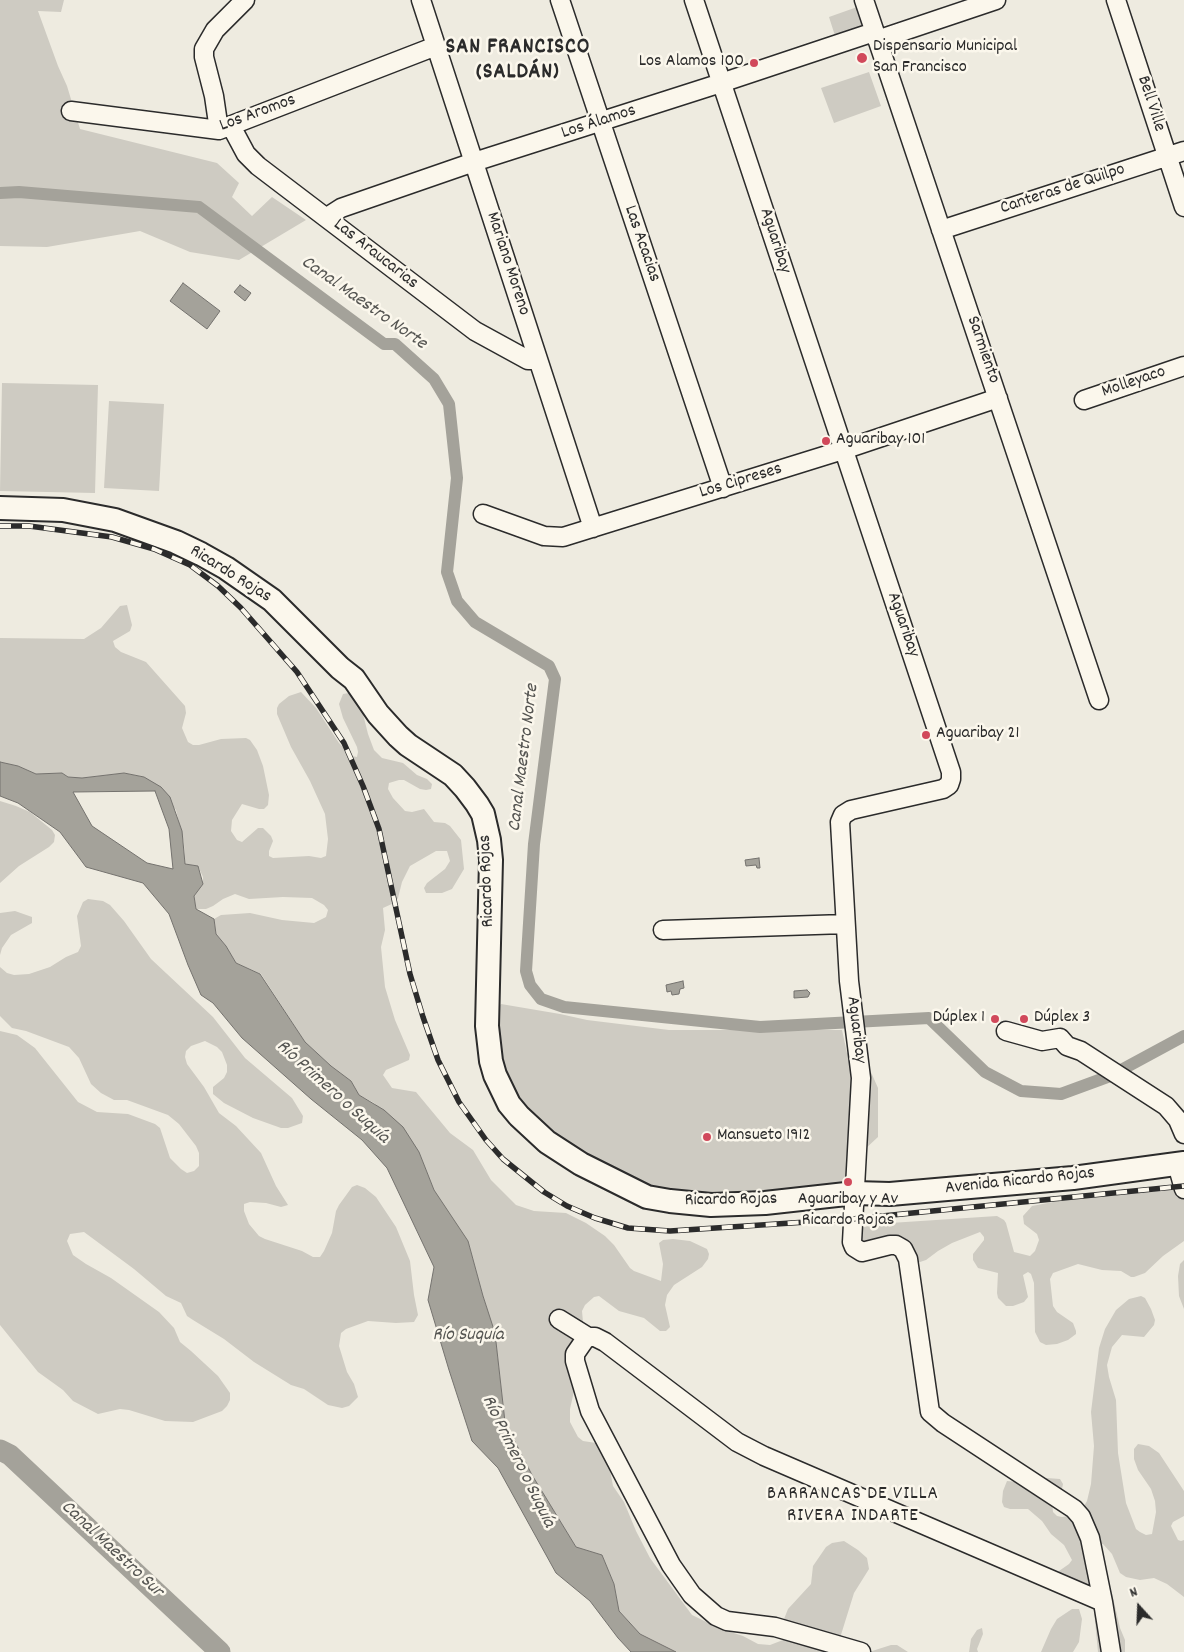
<!DOCTYPE html>
<html>
<head>
<meta charset="utf-8">
<style>
	body { margin:0 }
	#map { position:relative; width:1184px; height:1652px; overflow:hidden; background:#eeebe0; font-family:Dekko,sans-serif }
	canvas { display:block }
	.north { position:absolute; left:1114px; top:1582px; width:50px; height:50px; -webkit-text-stroke:4px #fbf7ec; paint-order:stroke; rotate:340deg; font-size:14px; font-weight:700; line-height:20px; text-align:center; color:#2b2b2b }
	.north::after { content:''; display:block; margin:auto; width:18px; height:22px; background:#2b2b2b; clip-path:polygon(50% 0,100% 100%,50% 72%,0 100%) }
</style>
</head>
<body>
<div id="map">
<canvas width="1184" height="1652"></canvas>
<div class="north">N</div>
</div>
<script>
const ctx = document.querySelector('canvas').getContext('2d');
ctx.lineJoin = 'round';
function fill(path, color) { ctx.fillStyle = color; ctx.fill(path, 'evenodd'); }
const shape = rows => new Path2D(rows.map(r => 'M' + r).join(''));
function trace(path, color, width, dash) { ctx.strokeStyle = color; ctx.lineWidth = width; ctx.lineCap = dash ? 'butt' : 'round'; ctx.setLineDash(dash || []); ctx.stroke(path); }
function drawText(font, color, halo, rows, align = 'center') {
  ctx.font = font + ' Dekko,sans-serif'; ctx.lineWidth = 5; ctx.setLineDash([]); ctx.textBaseline = 'middle'; ctx.strokeStyle = halo; ctx.fillStyle = color; for (const [text, x, y, turn = 0] of rows) {
    ctx.save(); ctx.translate(x, y); ctx.rotate((+turn || 0) * Math.PI / 180); ctx.textAlign = isNaN(turn) ? turn : align; if (halo) ctx.strokeText(text, 0, 0); ctx.fillText(text, 0, 0); ctx.restore();
  }
}
const green = shape([
	[0,0,64,0,61,12,38,11,58,66,67,86,80,129,217,163,239,183,232,197,252,216,272,197,306,220,239,260,190,252,140,231,47,247,0,246],
	[860,6,868,31,837,42,829,17],
	[869,72,881,106,834,123,821,88],
	[2,383,98,385,95,493,0,491],
	[109,401,164,404,159,491,104,488],
	[127,605,132,625,130,631,113,641,115,647,121,652,146,662,185,706,186,713,182,728,188,742,193,745,199,745,221,739,246,738,250,740,257,750,263,766,269,795,268,805,264,809,259,809,242,804,232,820,231,831,237,840,242,842,258,828,263,828,271,836,273,841,269,851,269,856,273,858,309,856,321,858,326,856,328,839,325,814,310,781,291,747,277,714,277,708,279,704,289,696,301,692,316,708,339,743,352,756,357,757,358,752,357,747,343,718,339,704,343,694,355,692,360,702,368,734,374,750,382,758,403,763,417,775,427,779,432,784,431,789,426,790,420,789,404,780,399,780,389,783,388,789,393,798,405,811,412,812,424,809,434,822,445,823,450,826,461,840,464,869,452,889,442,893,426,893,424,888,427,883,445,869,450,861,447,851,436,851,410,866,402,882,398,898,394,903,383,908,385,930,381,947,385,987,395,1020,410,1055,409,1060,386,1070,383,1075,392,1088,416,1092,450,1133,473,1150,491,1180,516,1205,534,1211,566,1213,586,1223,605,1236,614,1245,630,1268,634,1271,661,1281,663,1264,659,1243,663,1240,673,1239,690,1241,707,1249,709,1254,708,1259,702,1267,674,1285,667,1295,665,1305,670,1327,666,1331,660,1331,644,1318,619,1311,599,1296,594,1297,585,1305,582,1311,583,1322,579,1369,570,1409,570,1422,578,1437,583,1441,596,1443,606,1449,611,1459,610,1470,613,1486,624,1502,636,1531,650,1558,692,1615,721,1629,743,1636,758,1644,770,1645,783,1640,786,1634,784,1619,788,1609,811,1584,813,1566,826,1547,832,1543,844,1541,858,1550,867,1558,869,1569,854,1593,840,1638,839,1652,676,1652,640,1634,619,1611,614,1584,602,1555,576,1547,532,1475,505,1422,495,1333,483,1296,468,1241,434,1190,419,1152,374,1103,359,1095,351,1081,331,1066,305,1042,261,974,236,963,226,946,216,934,214,919,221,915,250,913,282,920,314,923,326,917,328,910,324,905,312,898,283,897,249,899,235,894,223,899,213,906,206,909,196,909,194,896,203,884,203,877,198,866,185,864,184,844,176,810,144,777,124,773,82,778,68,777,62,773,36,774,18,766,0,762,0,638,84,639,101,628,120,606],
	[0,801,16,806,30,812,52,830,55,835,54,842,49,847,19,866,0,883],
	[88,899,103,901,110,905,124,921,151,959,213,1017,245,1058,292,1098,303,1116,302,1123,288,1128,281,1128,253,1118,224,1103,213,1094,213,1087,224,1078,227,1072,227,1065,222,1052,217,1047,205,1041,191,1046,186,1051,185,1057,187,1064,204,1087,219,1113,236,1126,261,1153,276,1186,288,1205,281,1207,266,1203,250,1202,244,1204,244,1211,249,1224,259,1236,265,1239,302,1251,313,1257,320,1257,324,1251,332,1233,336,1211,339,1205,352,1187,357,1185,365,1188,376,1197,396,1227,410,1261,414,1295,418,1315,414,1322,396,1323,368,1321,346,1329,341,1333,339,1346,347,1372,354,1384,358,1397,349,1406,342,1408,328,1405,304,1389,291,1385,254,1362,224,1339,193,1320,187,1316,181,1303,166,1296,134,1269,84,1232,70,1234,67,1241,73,1255,86,1264,111,1278,159,1312,174,1328,180,1342,191,1351,218,1376,230,1393,230,1400,227,1406,222,1411,193,1422,165,1421,129,1410,120,1409,98,1414,73,1401,63,1390,38,1372,0,1325,0,1031,17,1035,35,1048,78,1102,97,1112,128,1114,155,1124,160,1128,170,1158,181,1169,187,1173,194,1171,199,1166,199,1153,196,1146,179,1124,168,1115,127,1100,114,1100,101,1093,91,1084,79,1058,69,1047,26,1031,12,1028,0,1016,0,967,7,973,14,975,29,974,50,967,66,957,78,952,81,946,77,916,83,902],
	[15,911,32,917,32,923,11,935,2,948,0,955,0,913],
	[501,1004,560,1014,587,1020,669,1030,842,1030,847,1053,852,1053,870,1070,878,1088,878,1137,850,1163,849,1189,734,1199,651,1191,554,1142,521,1109,500,1073,494,1013],
	[1158,1189,1182,1189,1184,1194,1184,1241,1163,1256,1145,1273,1134,1277,1131,1277,1121,1271,1102,1270,1078,1264,1053,1273,1050,1279,1053,1306,1057,1312,1073,1323,1076,1331,1076,1334,1068,1340,1057,1344,1046,1345,1040,1342,1035,1332,1034,1283,1031,1274,1028,1272,1023,1275,1028,1297,1024,1302,1013,1306,1006,1306,998,1298,997,1293,998,1273,978,1268,973,1260,973,1254,984,1240,984,1237,980,1232,952,1243,938,1251,926,1260,914,1264,903,1237,856,1245,858,1229,875,1224,997,1216,1004,1220,1006,1223,1014,1252,1030,1256,1035,1251,1039,1240,1037,1234,1024,1224,1023,1216,1032,1206,1069,1199],
	[1184,1260,1184,1309,1179,1296,1178,1276,1180,1264],
	[1141,1296,1145,1298,1151,1309,1155,1320,1154,1325,1144,1337,1122,1335,1112,1347,1107,1365,1109,1377,1116,1400,1118,1453,1126,1503,1136,1529,1140,1532,1146,1535,1152,1534,1156,1512,1155,1501,1151,1489,1138,1470,1134,1459,1134,1449,1138,1444,1149,1446,1159,1453,1184,1491,1184,1516,1173,1522,1171,1526,1178,1540,1181,1541,1184,1540,1184,1597,1167,1584,1154,1578,1140,1580,1126,1577,1120,1573,1112,1554,1103,1544,1097,1547,1097,1553,1112,1593,1120,1628,1125,1640,1125,1652,1098,1652,1093,1601,1060,1576,1059,1571,1069,1564,1072,1560,1064,1545,1051,1534,1042,1521,1028,1509,1010,1509,1004,1507,1002,1502,1003,1491,1007,1481,1031,1483,1047,1478,1060,1479,1063,1484,1062,1489,1052,1502,1053,1512,1057,1516,1062,1517,1069,1516,1081,1511,1087,1501,1091,1484,1094,1446,1091,1412,1099,1348,1105,1329,1116,1310,1129,1299],
	[1072,1609,1079,1609,1082,1619,1079,1642,1073,1652,1041,1652,1051,1629,1057,1619],
	[982,1628,983,1634,977,1649,978,1652,969,1652,971,1639,977,1630],
	[891,1645,897,1645,908,1652,869,1652]
]);
const water = shape([
	[183,283,220,311,207,329,170,301,183,283],
	[240,285,251,293,245,301,234,292,240,285],
	[0,762,18,766,36,774,62,773,68,777,82,778,124,773,144,777,161,787,170,797,182,831,185,864,198,866,203,884,194,896,196,909,214,919,216,934,226,946,236,963,260,974,305,1042,331,1066,351,1081,359,1095,384,1110,403,1127,419,1152,434,1190,468,1241,483,1296,495,1333,505,1422,532,1475,576,1547,602,1555,614,1584,619,1611,640,1634,676,1652,631,1652,618,1638,590,1601,556,1573,498,1468,472,1441,449,1370,428,1300,434,1267,387,1168,362,1140,311,1099,242,1038,213,1003,201,995,188,965,169,914,143,883,86,867,60,832,18,803,0,796,0,762],
	[155,791,169,829,173,869,147,863,92,826,73,792,155,791],
	[759,858,760,868,757,868,756,865,746,866,745,860,759,858],
	[683,981,684,988,680,989,679,994,672,995,671,991,667,992,666,985,683,981],
	[807,990,810,993,808,997,794,998,794,991,807,990]
]);
const canal = shape([
	[0,193,19,192,199,207,384,344,395,344,434,379,449,404,457,478,447,572,457,601,475,622,549,666,555,679,534,844,526,971,530,985,541,999,564,1007,760,1027,929,1018,985,1072,1021,1091,1061,1094,1110,1076,1184,1036]
]);
const river = shape([
	[0,1450,10,1455,220,1652]
]);
const minor = shape([
	[421,0,593,528],
	[560,0,723,488],
	[864,0,1099,700],
	[1116,0,1184,207],
	[877,40,996,0],
	[71,111,219,130,436,46],
	[231,126,246,154,258,166,475,331,528,360,538,360],
	[219,130,214,96,204,57,204,49,215,30,245,0],
	[327,217,341,208,474,162,721,83,874,32],
	[941,230,1184,151],
	[1084,400,1184,366],
	[483,514,544,536,563,537,843,450,998,398],
	[663,930,845,924],
	[1006,1031,1042,1041,1060,1038,1067,1046,1081,1051,1166,1106,1178,1120,1184,1134],
	[1177,1164,1184,1189],
	[559,1319,588,1337,595,1337,605,1342,737,1442,764,1456,1103,1602,1090,1538,1081,1517,1074,1509,943,1423,930,1412,908,1259,903,1249,896,1245,890,1245,862,1252,854,1247,852,1242,861,1078,849,981,840,822,843,815,851,810,943,789,949,785,951,779,951,772,694,0],
	[588,1337,584,1341,575,1354,575,1361,590,1411,671,1565,692,1595,716,1616,727,1621,775,1627,861,1652],
	[1103,1602,1111,1652]
]);
const major = shape([
	[0,508,63,510,115,520,176,542,201,554,226,568,272,600,340,668,354,679,378,714,398,736,408,745,453,775,465,788,477,804,483,814,489,840,491,860,487,1026,491,1061,495,1075,509,1104,519,1116,547,1142,581,1164,647,1197,670,1201,711,1205,765,1203,855,1193,890,1194,1073,1178,1184,1163]
]);
const rail = shape([
	[0,526,29,526,112,537,154,549,190,565,218,586,241,608,297,672,344,743,363,786,379,829,410,974,423,1017,438,1060,459,1102,486,1140,503,1159,544,1192,567,1206,595,1218,628,1228,670,1231,852,1219,1184,1186]
]);
const markers = [
	[862,58,6,"#d1495b"],
	[754,63,5,"#d1495b"],
	[826,441,5,"#d1495b"],
	[926,735,5,"#d1495b"],
	[995,1019,5,"#d1495b"],
	[1024,1019,5,"#d1495b"],
	[707,1137,5,"#d1495b"],
	[848,1182,5,"#d1495b"]
];
const poiNames = [
	["Dispensario Municipal",873,48],
	["San Francisco",873,69],
	["Los Alamos 100",744,63,"right"],
	["Aguaribay 101",836,441],
	["Aguaribay 21",936,735],
	["Dúplex 1",985,1019,"right"],
	["Dúplex 3",1034,1019],
	["Mansueto 1912",717,1137],
	["Aguaribay y Av",848,1201,"center"],
	["Ricardo Rojas",848,1222,"center"]
];
const streetNames = [
	["Bell Ville",1150,104,72],
	["Los Aromos",258,114,-20],
	["Los Álamos",599,123,-18],
	["Canteras de Quilpo",1063,190,-18],
	["Aguaribay",774,241,72],
	["Las Acacias",641,244,71],
	["Las Araucarias",375,255,38],
	["Mariano Moreno",507,264,72],
	["Sarmiento",982,350,71],
	["Molleyaco",1134,383,-19],
	["Los Cipreses",741,482,-17],
	["Ricardo Rojas",230,575,32],
	["Aguaribay",902,625,71],
	["Ricardo Rojas",488,881,-92],
	["Aguaribay",855,1030,83],
	["Avenida Ricardo Rojas",1020,1182,-6],
	["Ricardo Rojas",731,1201,-1]
];
const waterNames = [
	["Canal Maestro Norte",363,304,35],
	["Canal Maestro Norte",525,758,-83],
	["Río Primero o Suquía",332,1093,42],
	["Río Suquía",468,1336],
	["Río Primero o Suquía",517,1462,64],
	["Canal Maestro Sur",111,1550,43]
];
const neighbourhoodNames = [
	["BARRANCAS DE VILLA",853,1495],
	["RIVERA INDARTE",853,1517]
];
const districtNames = [
	["SAN FRANCISCO",518,49],
	["(SALDÁN)",518,74]
];
fill(green, '#cecbc2');
fill(water, '#a4a29a');
trace(water, '#74726e', 1);
trace(canal, '#a4a29a', 12);
trace(river, '#a4a29a', 21);
trace(minor, '#2b2b2b', 21);
trace(major, '#2b2b2b', 26);
trace(minor, '#fbf7ec', 18);
trace(major, '#fbf7ec', 22);
trace(rail, '#2b2b2b', 5.5);
trace(rail, '#fbf7ec', 4, [11]);
for (const [x, y, r, color] of markers) { const dot = new Path2D(); dot.arc(x, y, r, 0, 2 * Math.PI); ctx.fillStyle = color; ctx.fill(dot); trace(dot, '#fbf7ec', 2); }
drawText('18px', '#2b2b2b', '#fbf7ec', poiNames, 'left');
drawText('18px', '#2b2b2b', '#fbf7ec', streetNames);
drawText('italic 19px', '#555552', '#fbf7ec', waterNames);
ctx.letterSpacing = '1px';
drawText('19px', '#2b2b2b', '#fbf7ec', neighbourhoodNames);
ctx.letterSpacing = '0px';
ctx.letterSpacing = '1px';
drawText('bold 22px', '#2b2b2b', '#fbf7ec', districtNames);
ctx.letterSpacing = '0px';
</script>
</body>
</html>
